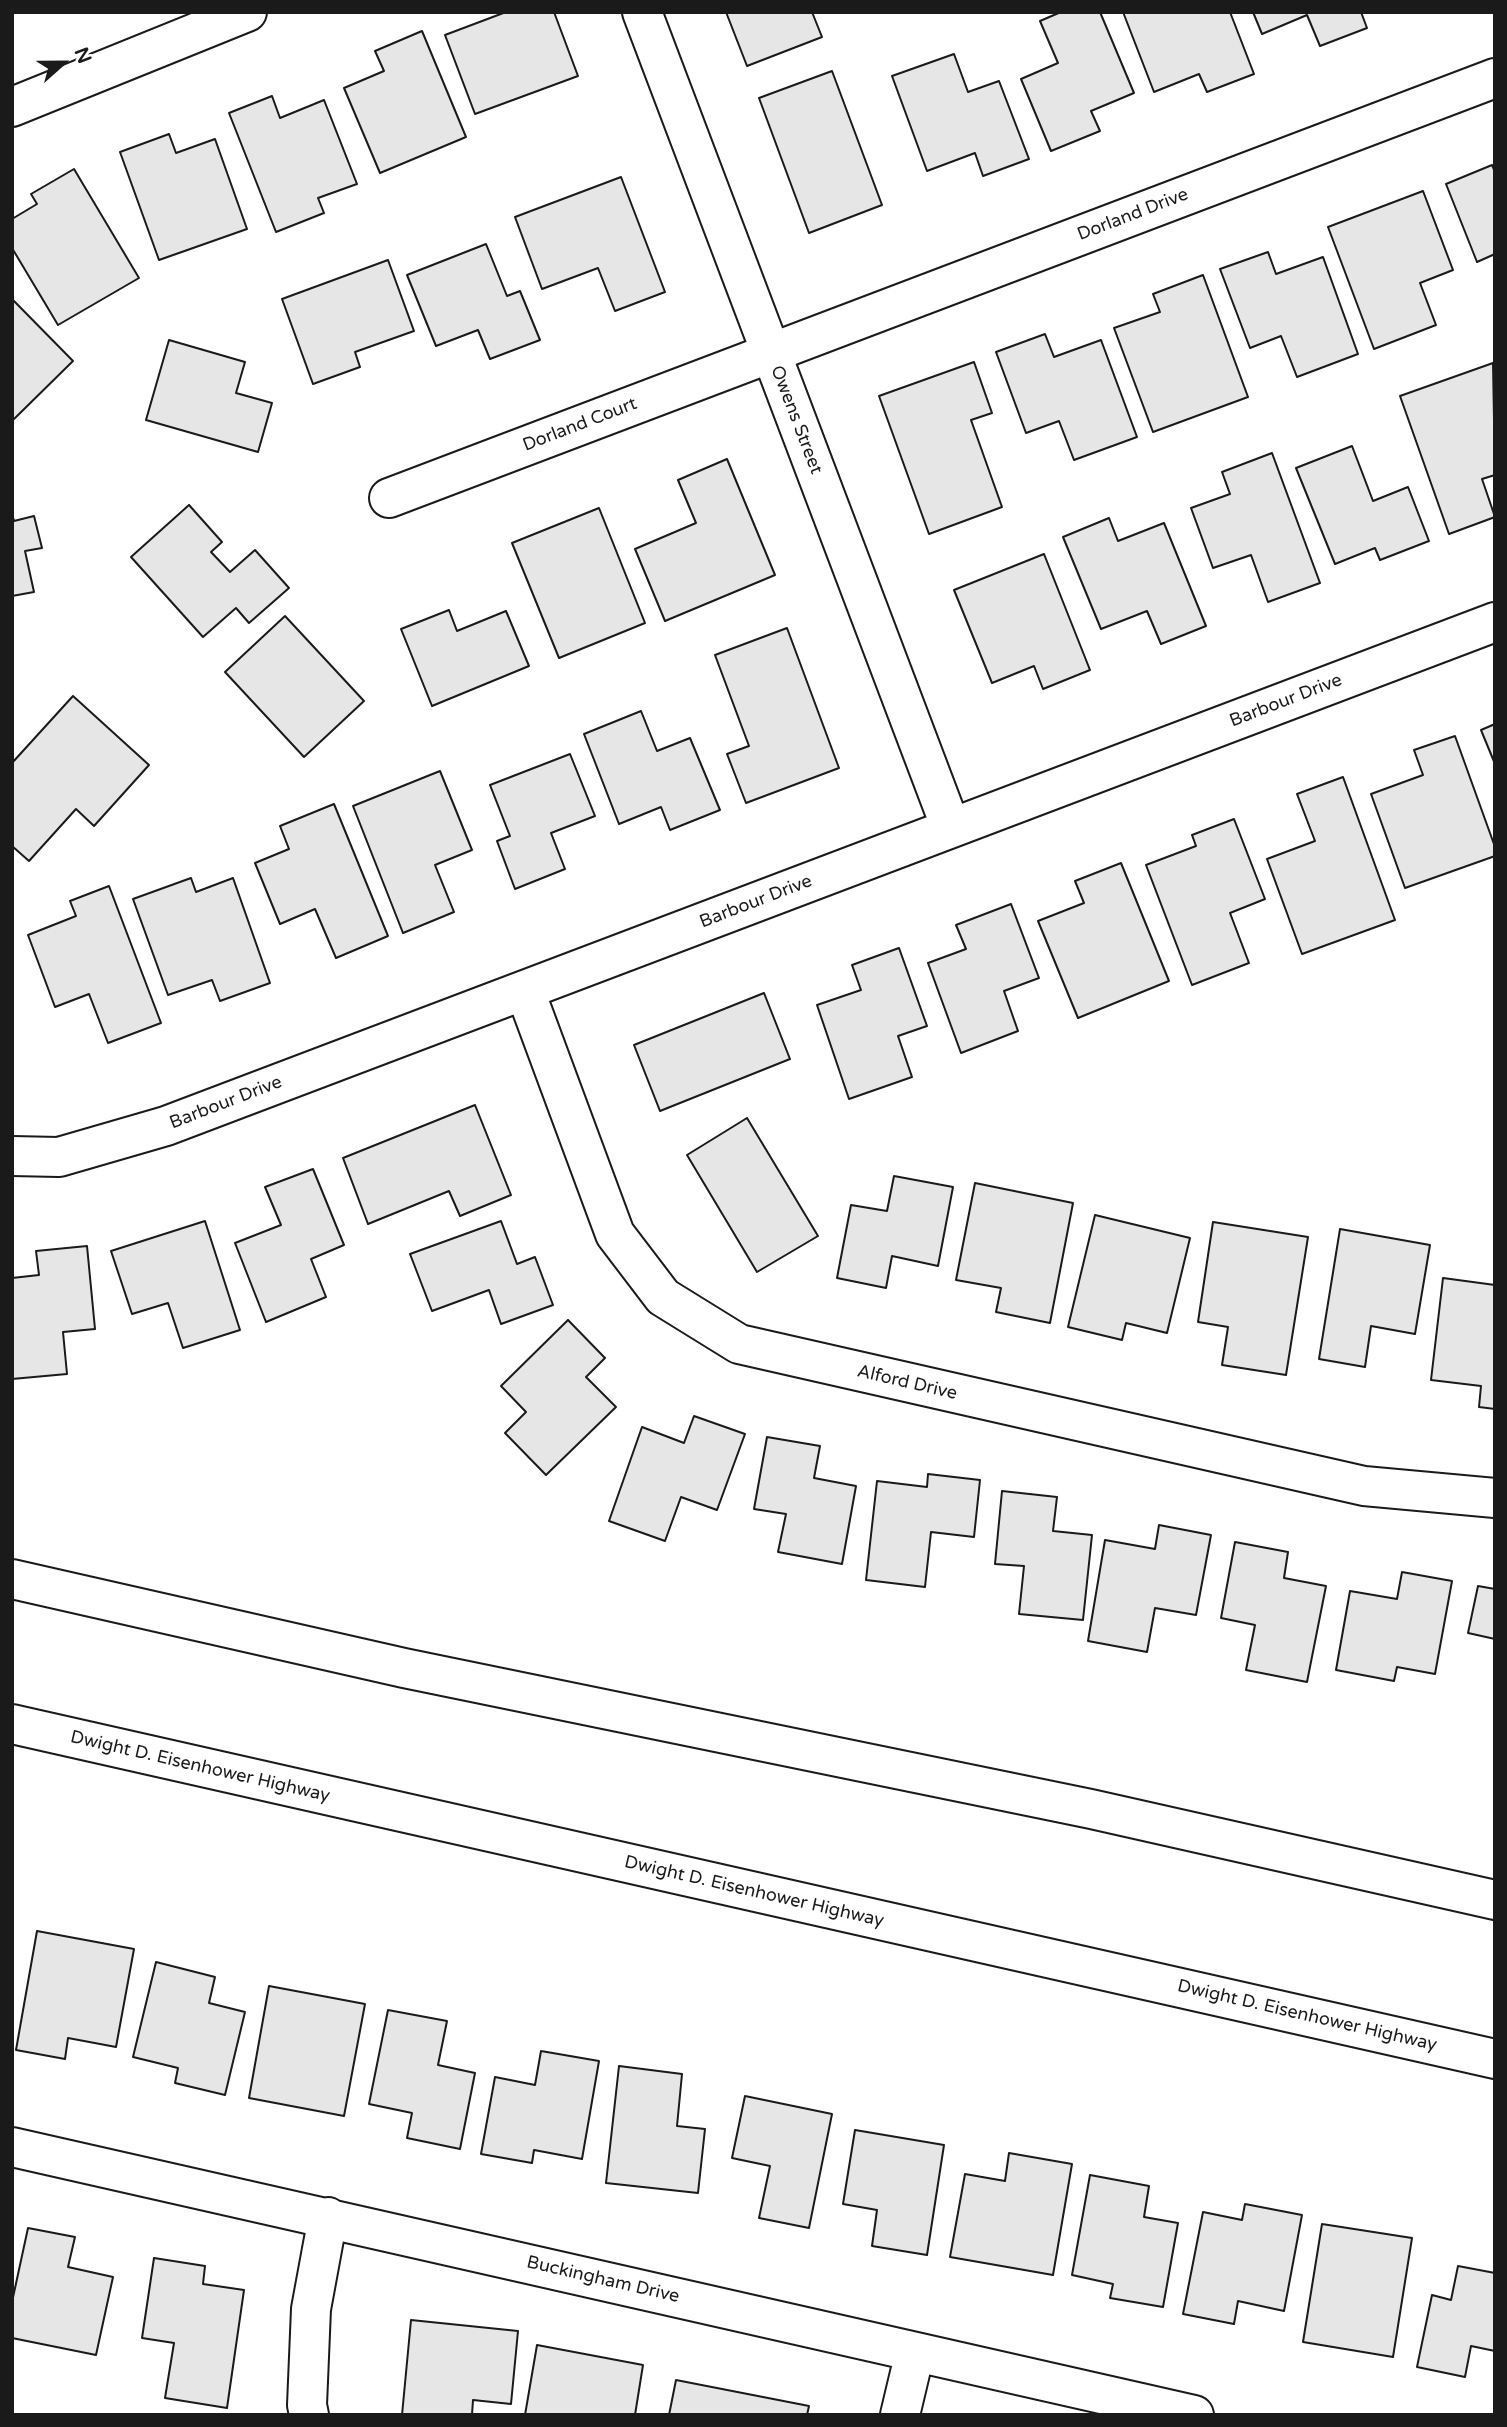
<!DOCTYPE html>
<html>
<head>
<meta charset="utf-8">
<style>
	body { margin:0 }
	#map { position:relative; width:1507px; height:2427px; overflow:hidden; background:#fff; font-family:"Varela Round",sans-serif }
	canvas { display:block }
	.frame { position:absolute; inset:0; border:14px solid #1a1a1a; pointer-events:none }
	.north { position:absolute; left:28px; top:28px; width:70px; height:70px; -webkit-text-stroke:5px #fff; paint-order:stroke; rotate:69deg; font-size:19px; font-weight:700; line-height:28px; text-align:center; color:#1a1a1a }
	.north::after { content:''; display:block; margin:auto; width:24px; height:32px; background:#1a1a1a; clip-path:polygon(50% 0,100% 100%,50% 72%,0 100%) }
</style>
</head>
<body>
<div id="map">
<canvas width="1507" height="2427"></canvas>
<div class="frame"></div>
<div class="north">N</div>
</div>
<script>
const ctx = document.querySelector('canvas').getContext('2d');
ctx.lineJoin = 'round';
function fill(path, color) { ctx.fillStyle = color; ctx.fill(path, 'evenodd'); }
const shape = rows => new Path2D(rows.map(r => 'M' + r).join(''));
function trace(path, color, width, dash) { ctx.strokeStyle = color; ctx.lineWidth = width; ctx.lineCap = dash ? 'butt' : 'round'; ctx.setLineDash(dash || []); ctx.stroke(path); }
function drawText(font, color, halo, rows, align = 'center') {
  ctx.font = font + ' "Varela Round",sans-serif'; ctx.lineWidth = 5; ctx.setLineDash([]); ctx.textBaseline = 'middle'; ctx.strokeStyle = halo; ctx.fillStyle = color; for (const [text, x, y, turn = 0] of rows) {
    ctx.save(); ctx.translate(x, y); ctx.rotate((+turn || 0) * Math.PI / 180); ctx.textAlign = isNaN(turn) ? turn : align; if (halo) ctx.strokeText(text, 0, 0); ctx.fillText(text, 0, 0); ctx.restore();
  }
}
const building = shape([
	[506,12,554,12,578,76,475,114,445,35,506,12],
	[726,12,812,12,822,37,747,66,726,12],
	[1061,12,1100,12,1134,93,1091,111,1100,131,1051,151,1021,79,1058,63,1040,21,1061,12],
	[1123,12,1230,12,1254,74,1207,92,1199,74,1154,92,1123,12],
	[1253,12,1361,12,1367,28,1320,46,1307,15,1262,34,1253,12],
	[422,31,466,137,380,173,344,88,384,71,375,51,422,31],
	[954,54,968,92,999,81,1029,159,983,176,975,153,927,171,892,76,954,54],
	[832,71,882,205,809,233,759,98,832,71],
	[272,96,280,118,324,100,357,184,318,198,324,213,276,232,229,113,272,96],
	[169,134,176,153,215,139,247,229,159,260,120,152,169,134],
	[1492,165,1495,172,1495,254,1477,262,1446,184,1492,165],
	[74,169,139,278,58,325,12,248,12,219,37,204,31,194,74,169],
	[621,177,665,292,615,311,598,268,542,289,515,217,621,177],
	[1423,191,1453,270,1420,283,1436,325,1374,349,1328,227,1423,191],
	[486,244,507,296,520,291,540,340,490,359,478,330,436,346,407,275,486,244],
	[1268,252,1276,274,1323,257,1358,354,1297,377,1281,336,1250,348,1220,269,1268,252],
	[388,260,414,331,355,352,360,367,313,384,282,299,388,260],
	[1203,275,1248,397,1153,432,1114,328,1160,312,1153,294,1203,275],
	[12,299,73,361,12,421,12,299],
	[1045,334,1054,357,1101,340,1137,437,1074,460,1059,421,1026,433,996,352,1045,334],
	[169,340,245,362,236,393,272,403,258,452,146,420,169,340],
	[974,362,992,413,971,420,1002,507,929,534,879,396,974,362],
	[1493,363,1495,475,1482,479,1495,517,1449,534,1400,396,1493,363],
	[1352,446,1373,501,1408,487,1429,541,1380,560,1375,548,1335,564,1296,468,1352,446],
	[1272,453,1320,583,1268,602,1251,555,1213,568,1191,508,1230,494,1222,472,1272,453],
	[727,459,775,575,665,621,635,549,696,523,678,480,727,459],
	[189,505,222,542,211,552,230,572,255,550,289,588,249,623,236,608,203,637,131,557,189,505],
	[599,508,645,623,559,658,512,543,599,508],
	[12,514,14,521,34,516,42,548,25,551,34,592,12,596,12,514],
	[1109,518,1118,541,1164,523,1206,626,1161,644,1147,611,1101,629,1063,537,1109,518],
	[1044,554,1090,670,1043,689,1034,666,992,683,954,590,1044,554],
	[449,610,457,631,506,611,529,666,432,706,401,629,449,610],
	[285,616,364,701,304,757,225,672,285,616],
	[787,628,839,768,746,803,727,754,749,746,715,655,787,628],
	[73,696,149,765,94,826,76,809,29,861,12,846,12,763,73,696],
	[641,711,657,751,690,738,720,810,670,830,661,807,619,824,584,734,641,711],
	[1495,724,1495,764,1481,730,1495,724],
	[1455,736,1495,847,1495,856,1405,888,1371,794,1423,775,1414,750,1455,736],
	[570,754,595,816,551,833,565,869,515,889,497,841,510,836,490,785,570,754],
	[440,771,472,850,435,865,454,912,403,933,353,806,440,771],
	[1343,777,1395,920,1302,954,1267,859,1315,841,1297,794,1343,777],
	[334,804,388,936,336,958,315,909,280,924,255,863,289,849,280,826,334,804],
	[1234,819,1265,899,1230,913,1249,963,1192,985,1146,865,1196,846,1192,835,1234,819],
	[1121,863,1169,981,1078,1018,1038,921,1084,903,1075,881,1121,863],
	[191,878,196,892,233,878,270,983,220,1001,212,980,168,995,133,899,191,878],
	[109,886,161,1023,108,1043,89,994,55,1007,28,935,76,916,70,901,109,886],
	[1011,904,1039,978,1004,991,1018,1031,961,1053,928,963,966,949,956,925,1011,904],
	[899,948,927,1026,898,1036,912,1077,849,1099,817,1005,861,990,852,965,899,948],
	[764,993,790,1059,660,1111,634,1045,764,993],
	[475,1105,511,1195,460,1216,449,1191,368,1224,343,1158,475,1105],
	[747,1118,818,1236,757,1272,687,1155,747,1118],
	[313,1169,344,1245,311,1259,326,1297,266,1322,235,1243,281,1225,265,1187,313,1169],
	[894,1176,953,1187,938,1266,892,1256,886,1288,837,1278,851,1205,887,1211,894,1176],
	[975,1183,1073,1203,1050,1323,996,1312,1001,1288,956,1280,975,1183],
	[1095,1215,1190,1238,1167,1333,1126,1323,1122,1340,1068,1327,1095,1215],
	[205,1221,240,1330,183,1348,168,1303,132,1314,111,1251,205,1221],
	[501,1221,517,1264,535,1257,553,1305,501,1324,489,1290,432,1311,410,1254,501,1221],
	[1213,1222,1308,1237,1286,1375,1222,1365,1228,1327,1198,1322,1213,1222],
	[1340,1229,1430,1245,1415,1334,1371,1326,1365,1367,1319,1359,1340,1229],
	[87,1246,95,1329,63,1332,67,1374,12,1379,12,1278,39,1275,36,1251,87,1246],
	[1443,1278,1495,1285,1495,1409,1479,1407,1481,1386,1431,1380,1443,1278],
	[568,1320,605,1358,586,1377,616,1407,546,1475,505,1433,526,1412,501,1386,568,1320],
	[694,1416,745,1434,717,1510,681,1497,665,1541,609,1521,642,1427,684,1443,694,1416],
	[767,1437,820,1446,814,1478,856,1486,842,1564,778,1552,786,1514,754,1509,767,1437],
	[928,1474,980,1480,974,1537,931,1532,925,1587,866,1580,877,1481,927,1487,928,1474],
	[1002,1491,1057,1497,1053,1531,1092,1535,1083,1620,1019,1614,1024,1566,995,1564,1002,1491],
	[1159,1525,1211,1535,1196,1615,1155,1608,1147,1652,1088,1641,1105,1540,1155,1549,1159,1525],
	[1235,1542,1288,1552,1284,1578,1326,1586,1307,1682,1246,1670,1255,1625,1221,1618,1235,1542],
	[1402,1572,1452,1581,1435,1674,1397,1667,1394,1681,1336,1670,1350,1591,1397,1599,1402,1572],
	[1478,1586,1495,1589,1495,1639,1468,1633,1478,1586],
	[37,1931,134,1949,116,2047,68,2038,65,2059,16,2050,37,1931],
	[156,1962,215,1977,209,2003,245,2012,225,2095,175,2083,178,2068,133,2057,156,1962],
	[269,1986,365,2004,344,2116,249,2098,269,1986],
	[388,2010,447,2021,438,2065,475,2073,460,2149,407,2138,412,2113,369,2104,388,2010],
	[541,2051,599,2061,582,2159,534,2150,532,2163,481,2154,495,2077,535,2085,541,2051],
	[619,2066,682,2074,677,2126,705,2129,698,2193,606,2183,619,2066],
	[745,2096,832,2114,809,2228,759,2218,770,2166,732,2158,745,2096],
	[855,2130,944,2145,927,2255,872,2246,877,2210,843,2204,855,2130],
	[1009,2153,1072,2164,1053,2275,950,2257,965,2174,1005,2181,1009,2153],
	[1090,2175,1149,2186,1144,2217,1178,2223,1163,2307,1110,2298,1113,2284,1072,2275,1090,2175],
	[1245,2204,1302,2215,1284,2311,1238,2301,1234,2324,1183,2314,1203,2212,1242,2220,1245,2204],
	[1322,2224,1412,2238,1393,2357,1303,2342,1322,2224],
	[28,2228,75,2237,68,2267,113,2277,96,2355,12,2338,12,2302,28,2228],
	[154,2258,205,2266,203,2284,244,2290,227,2408,165,2398,174,2343,142,2338,154,2258],
	[1458,2266,1495,2273,1495,2351,1471,2346,1465,2377,1417,2367,1432,2295,1451,2300,1458,2266],
	[411,2320,518,2331,511,2404,473,2400,472,2415,402,2415,411,2320],
	[537,2345,643,2365,635,2415,525,2415,537,2345],
	[676,2380,809,2406,807,2415,669,2415,676,2380]
]);
const minor = shape([
	[642,12,951,828],
	[12,107,247,12],
	[389,498,1495,78],
	[525,991,615,1234,663,1297,739,1344,1364,1486,1495,1498],
	[12,1156,59,1157,166,1126,1495,622],
	[12,2147,1194,2415],
	[309,2415,307,2405,311,2309,328,2217],
	[900,2415,915,2352]
]);
const highway = shape([
	[12,1579,404,1668,1091,1809,1495,1900],
	[12,1724,1495,2059]
]);
const streetNames = [
	["Dorland Drive",1133,215,-21],
	["Owens Street",796,420,69],
	["Dorland Court",580,425,-21],
	["Barbour Drive",1286,701,-21],
	["Barbour Drive",756,902,-21],
	["Barbour Drive",226,1103,-21],
	["Alford Drive",907,1383,13],
	["Dwight D. Eisenhower Highway",200,1767,13],
	["Dwight D. Eisenhower Highway",754,1892,13],
	["Dwight D. Eisenhower Highway",1307,2016,13],
	["Buckingham Drive",603,2280,13]
];
fill(building, '#e6e6e6');
trace(building, '#1a1a1a', 2);
trace(minor, '#1a1a1a', 42);
trace(highway, '#1a1a1a', 42);
trace(minor, '#fff', 38);
trace(highway, '#fff', 38);
drawText('18px', '#1a1a1a', '#fff', streetNames);
</script>
</body>
</html>
